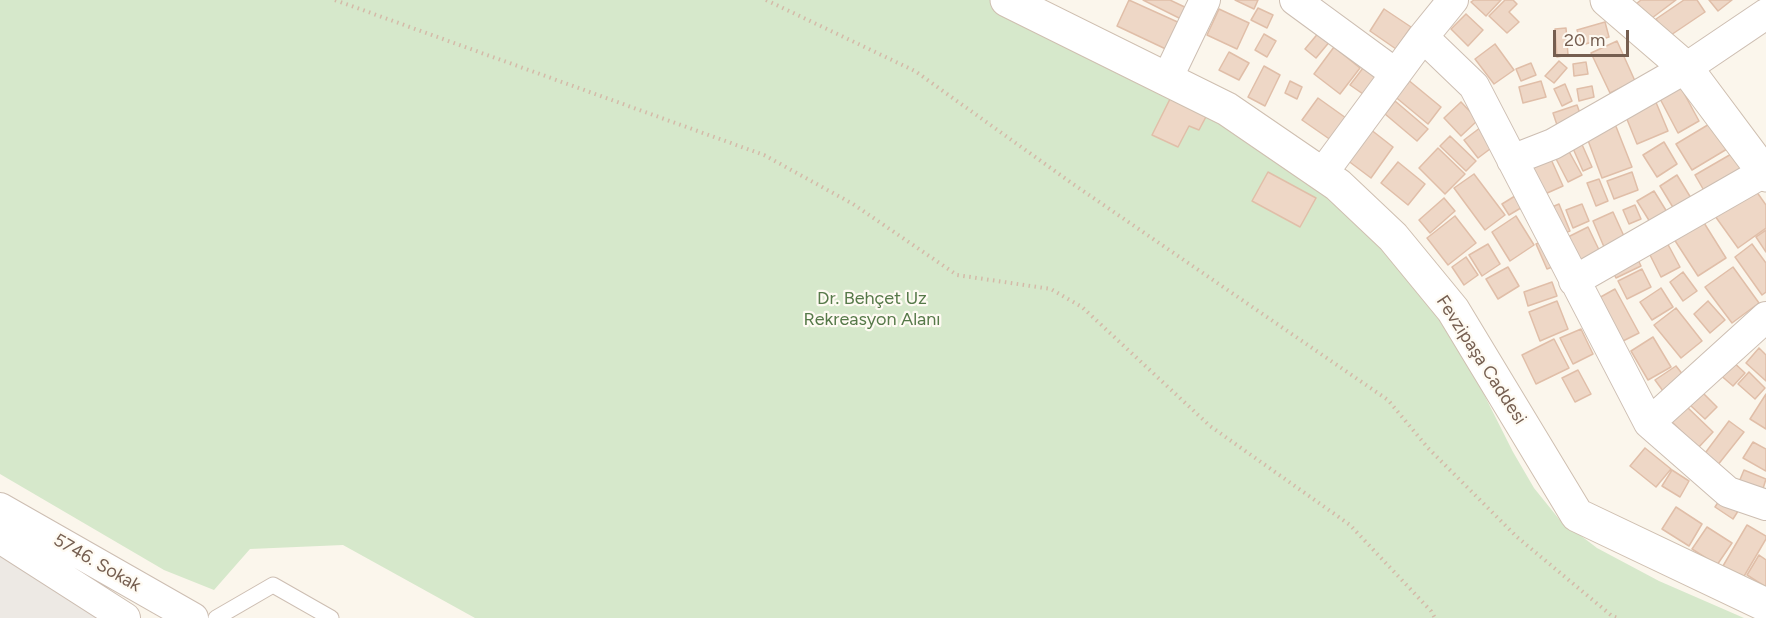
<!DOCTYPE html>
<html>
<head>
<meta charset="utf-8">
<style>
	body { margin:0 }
	#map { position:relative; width:1766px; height:618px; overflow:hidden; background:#fbf6ec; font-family:Figtree,sans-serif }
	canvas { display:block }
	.scale { position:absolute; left:1553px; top:30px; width:76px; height:27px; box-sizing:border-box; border:3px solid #755e50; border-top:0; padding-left:8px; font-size:18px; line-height:21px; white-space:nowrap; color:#755e50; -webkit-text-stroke:4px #fefaf2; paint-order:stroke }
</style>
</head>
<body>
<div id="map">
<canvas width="1766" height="618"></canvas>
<div class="scale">20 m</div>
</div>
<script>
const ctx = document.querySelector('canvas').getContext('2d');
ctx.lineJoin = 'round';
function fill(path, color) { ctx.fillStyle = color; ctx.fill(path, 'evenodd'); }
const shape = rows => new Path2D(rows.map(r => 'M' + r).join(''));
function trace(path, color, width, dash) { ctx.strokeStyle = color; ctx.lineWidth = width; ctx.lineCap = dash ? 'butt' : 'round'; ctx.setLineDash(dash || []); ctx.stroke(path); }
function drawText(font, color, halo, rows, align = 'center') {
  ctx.font = font + ' Figtree,sans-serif'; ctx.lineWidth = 4.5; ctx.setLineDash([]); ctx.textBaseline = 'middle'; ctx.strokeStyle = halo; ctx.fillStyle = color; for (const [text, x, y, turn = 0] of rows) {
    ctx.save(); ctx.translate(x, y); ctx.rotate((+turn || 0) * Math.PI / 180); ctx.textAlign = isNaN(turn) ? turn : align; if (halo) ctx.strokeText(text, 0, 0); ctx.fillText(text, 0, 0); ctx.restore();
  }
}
const industrial = shape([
	[0,555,105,618,0,618]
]);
const green = shape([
	[0,0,1005,0,1319,177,1436,299,1513,452,1534,488,1559,519,1597,548,1659,581,1744,618,475,618,343,545,250,549,214,590,164,570,0,474]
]);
const building = shape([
	[1129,0,1182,24,1170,51,1117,26,1129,0],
	[1143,0,1170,0,1191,10,1185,21,1143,0],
	[1235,0,1258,0,1254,9,1235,0],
	[1474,0,1501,0,1486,16,1471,2,1474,0],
	[1505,0,1513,0,1517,4,1509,12,1519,22,1507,33,1489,16,1505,0],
	[1641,0,1676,0,1648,21,1636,4,1641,0],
	[1684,0,1697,0,1705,12,1668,37,1656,19,1684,0],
	[1709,0,1732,0,1718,11,1709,0],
	[1258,8,1273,15,1267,28,1251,20,1258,8],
	[1219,9,1249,23,1237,49,1207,35,1219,9],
	[1384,9,1411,27,1396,49,1370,31,1384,9],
	[1466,14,1483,30,1468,46,1451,29,1466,14],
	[1605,22,1609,37,1582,45,1577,30,1605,22],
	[1566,28,1568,55,1557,57,1555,29,1566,28],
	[1320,31,1331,40,1316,58,1305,49,1320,31],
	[1264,34,1276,41,1267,57,1255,50,1264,34],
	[1617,41,1635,81,1610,93,1591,53,1617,41],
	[1495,44,1514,70,1494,84,1475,59,1495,44],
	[1334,47,1360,68,1340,94,1314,74,1334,47],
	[1229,52,1249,63,1239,80,1219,70,1229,52],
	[1559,61,1567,68,1554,83,1545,76,1559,61],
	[1586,62,1588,74,1574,76,1573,64,1586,62],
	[1531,63,1536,75,1521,81,1516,69,1531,63],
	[1264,66,1280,75,1265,106,1248,97,1264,66],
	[1363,68,1376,78,1363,94,1350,85,1363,68],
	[1407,79,1441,107,1428,124,1393,95,1407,79],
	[1290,81,1302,87,1297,99,1285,93,1290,81],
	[1541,81,1546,97,1523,103,1519,87,1541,81],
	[1565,84,1572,101,1562,106,1554,89,1565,84],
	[1679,84,1699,121,1678,133,1658,95,1679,84],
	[1592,86,1594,97,1579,101,1577,89,1592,86],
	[1172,95,1208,113,1199,130,1189,126,1178,147,1152,135,1172,95],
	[1318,98,1353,123,1338,145,1302,120,1318,98],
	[1655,100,1668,131,1637,144,1624,112,1655,100],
	[1395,101,1428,129,1417,141,1385,114,1395,101],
	[1461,102,1478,120,1461,136,1444,118,1461,102],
	[1577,105,1583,122,1559,131,1553,113,1577,105],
	[1711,123,1727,149,1692,170,1676,144,1711,123],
	[1485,124,1498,143,1478,158,1464,140,1485,124],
	[1615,124,1632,167,1602,178,1586,135,1615,124],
	[1370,129,1393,147,1371,178,1347,160,1370,129],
	[1450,136,1476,161,1466,171,1440,146,1450,136],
	[1580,140,1592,167,1583,171,1571,144,1580,140],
	[1664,142,1677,164,1657,177,1643,155,1664,142],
	[1566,146,1582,175,1568,182,1553,153,1566,146],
	[1438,148,1465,174,1445,194,1419,168,1438,148],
	[1733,153,1748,178,1710,201,1695,175,1733,153],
	[1550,157,1563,186,1536,198,1523,169,1550,157],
	[1398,162,1425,184,1408,205,1381,183,1398,162],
	[1268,172,1316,198,1300,227,1252,201,1268,172],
	[1632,172,1638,190,1614,199,1607,181,1632,172],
	[1474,174,1505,215,1485,230,1454,188,1474,174],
	[1677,175,1694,203,1677,214,1660,186,1677,175],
	[1599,179,1608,201,1596,206,1587,183,1599,179],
	[1754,188,1766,205,1766,228,1738,248,1715,216,1754,188],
	[1523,191,1531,202,1509,215,1502,204,1523,191],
	[1654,191,1667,212,1650,222,1637,201,1654,191],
	[1444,198,1455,211,1430,233,1419,220,1444,198],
	[1559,204,1570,231,1556,236,1545,210,1559,204],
	[1582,204,1589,221,1573,228,1566,210,1582,204],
	[1635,205,1641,219,1629,224,1623,210,1635,205],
	[1613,212,1628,245,1607,254,1593,221,1613,212],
	[1455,216,1476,243,1448,265,1427,238,1455,216],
	[1516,216,1534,245,1510,261,1492,232,1516,216],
	[1701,218,1726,258,1698,276,1672,236,1701,218],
	[1588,227,1601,254,1575,267,1562,240,1588,227],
	[1766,230,1766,252,1756,237,1766,230],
	[1664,237,1680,267,1661,277,1646,247,1664,237],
	[1549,239,1560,264,1547,269,1536,244,1549,239],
	[1488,244,1500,264,1482,276,1469,255,1488,244],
	[1752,244,1766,263,1766,292,1762,295,1735,257,1752,244],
	[1634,251,1641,266,1616,278,1609,264,1634,251],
	[1466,257,1478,275,1464,285,1452,267,1466,257],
	[1508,267,1519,286,1498,299,1486,279,1508,267],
	[1733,267,1759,303,1732,323,1705,287,1733,267],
	[1642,269,1651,287,1627,299,1618,281,1642,269],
	[1683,272,1697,291,1683,301,1670,282,1683,272],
	[1552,282,1557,296,1528,306,1524,292,1552,282],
	[1661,288,1673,307,1652,320,1640,302,1661,288],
	[1615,289,1639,333,1621,342,1597,299,1615,289],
	[1557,301,1568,329,1540,341,1529,312,1557,301],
	[1708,301,1725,320,1710,333,1694,314,1708,301],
	[1676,308,1702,341,1681,358,1654,325,1676,308],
	[1581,329,1593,354,1573,364,1560,338,1581,329],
	[1653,337,1671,367,1648,380,1631,351,1653,337],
	[1554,339,1569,368,1536,384,1522,355,1554,339],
	[1759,348,1766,355,1766,381,1746,363,1759,348],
	[1730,359,1745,373,1733,386,1718,373,1730,359],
	[1676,366,1684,376,1663,391,1655,380,1676,366],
	[1578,370,1591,394,1575,402,1562,378,1578,370],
	[1749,372,1765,388,1755,399,1738,384,1749,372],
	[1702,392,1717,407,1705,419,1690,405,1702,392],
	[1766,394,1766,429,1750,419,1766,394],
	[1687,407,1713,432,1698,448,1672,422,1687,407],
	[1729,421,1744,432,1717,466,1703,456,1729,421],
	[1753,442,1766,449,1766,471,1743,458,1753,442],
	[1645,448,1671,469,1656,487,1630,466,1645,448],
	[1672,470,1689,481,1680,497,1662,486,1672,470],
	[1744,470,1766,479,1762,492,1739,482,1744,470],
	[1722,496,1740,508,1733,519,1715,507,1722,496],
	[1676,507,1702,524,1689,546,1662,529,1676,507],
	[1747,525,1766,536,1766,539,1743,578,1723,566,1747,525],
	[1707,527,1732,543,1717,565,1692,549,1707,527],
	[1759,555,1766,560,1766,587,1747,575,1759,555]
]);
const path = shape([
	[335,0,764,155,853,204,957,275,1051,289,1082,307,1210,426,1350,525,1431,611,1435,618],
	[766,0,915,71,1073,184,1388,400,1428,448,1517,537,1612,616,1618,618]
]);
const lane = shape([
	[216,618,273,585,331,618]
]);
const street = shape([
	[1295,0,1396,74],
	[1423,37,1474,86,1649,423,1728,492,1766,505],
	[1167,79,1205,0],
	[1512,160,1553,144,1686,68,1766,14],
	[1322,174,1423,37,1453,0],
	[1574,281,1764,172],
	[1649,423,1766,317],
	[0,508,193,618],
	[0,538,125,618]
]);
const secondary = shape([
	[1007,0,1227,109,1338,185,1393,237,1453,310,1577,515,1766,605],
	[1607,0,1686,68,1766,175]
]);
const parkNames = [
	["Dr. Behçet Uz",872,299],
	["Rekreasyon Alanı",872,320]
];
const streetNames = [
	["Fevzipaşa Caddesi",1481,360,57],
	["5746. Sokak",97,563,30]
];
fill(industrial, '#ede9e4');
fill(green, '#d6e8cb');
fill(building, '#eed7c6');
trace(building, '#e0bea8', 1.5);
trace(lane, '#cdbeb2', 17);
trace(street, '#cdbeb2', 32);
trace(secondary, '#cfbfb0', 35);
trace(path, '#d4baa8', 4, [1.5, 4.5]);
trace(lane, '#fff', 15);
trace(street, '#fff', 30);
trace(secondary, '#fff', 33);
drawText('18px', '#567949', '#fefaf2', parkNames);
drawText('18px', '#755e50', '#fefaf2', streetNames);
</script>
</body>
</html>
